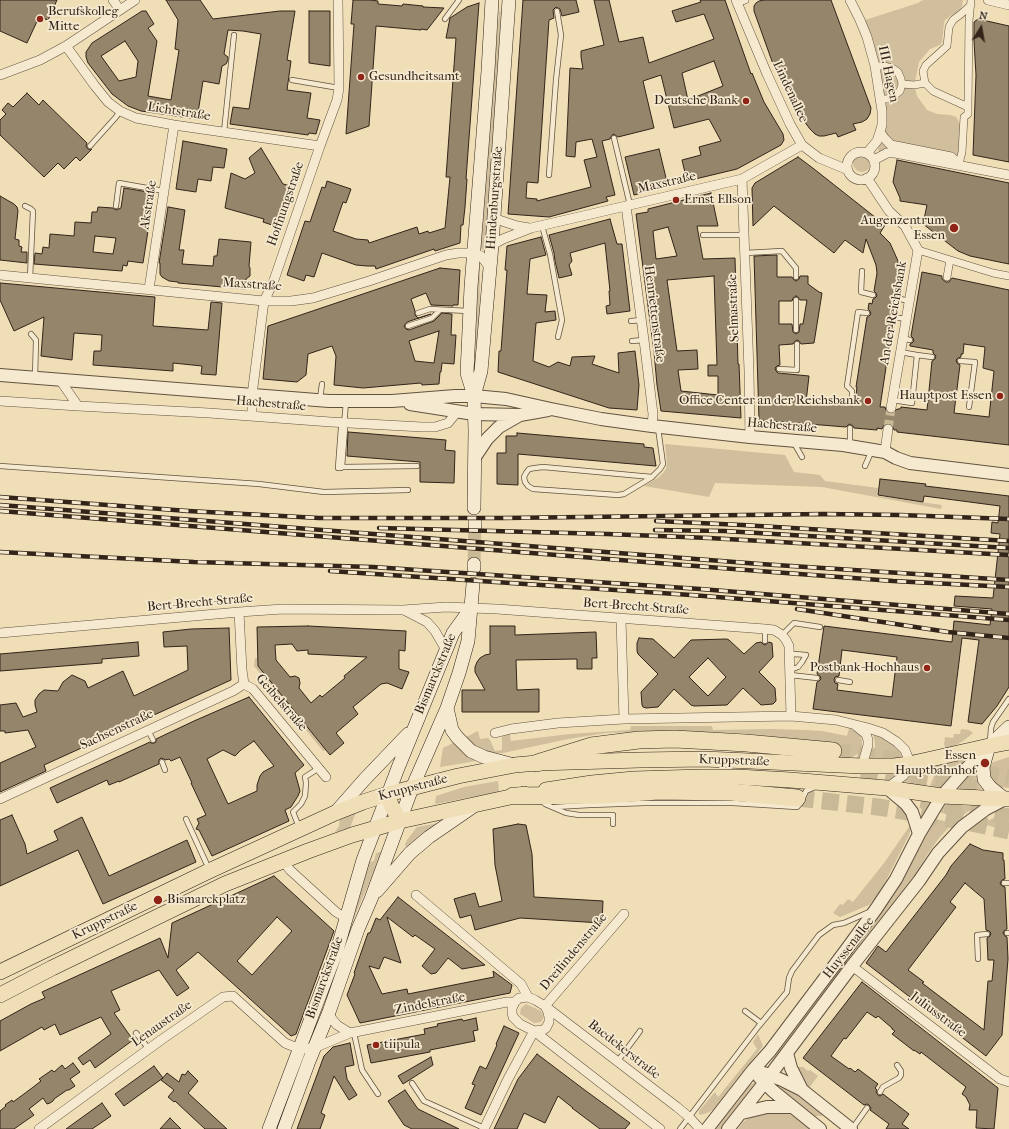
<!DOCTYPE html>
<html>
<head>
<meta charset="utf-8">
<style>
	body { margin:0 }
	#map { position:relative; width:1009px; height:1129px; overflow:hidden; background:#f0deb7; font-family:"IM FELL French Canon",serif }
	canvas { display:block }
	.north { position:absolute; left:961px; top:8px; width:40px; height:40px; -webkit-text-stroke:3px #f5ead0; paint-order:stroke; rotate:11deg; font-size:11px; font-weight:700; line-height:16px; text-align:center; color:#322419 }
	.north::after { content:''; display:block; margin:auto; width:14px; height:18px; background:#322419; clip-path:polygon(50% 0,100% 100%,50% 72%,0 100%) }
</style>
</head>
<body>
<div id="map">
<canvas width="1009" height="1129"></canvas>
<div class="north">N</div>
</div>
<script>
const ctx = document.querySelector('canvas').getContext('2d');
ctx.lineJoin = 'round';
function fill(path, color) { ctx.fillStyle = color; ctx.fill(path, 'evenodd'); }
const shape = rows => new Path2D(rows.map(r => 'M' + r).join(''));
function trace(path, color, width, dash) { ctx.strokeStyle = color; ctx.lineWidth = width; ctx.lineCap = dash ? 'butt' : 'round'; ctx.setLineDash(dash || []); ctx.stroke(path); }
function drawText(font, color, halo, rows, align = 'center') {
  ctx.font = font + ' "IM FELL French Canon",serif'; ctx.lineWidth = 3.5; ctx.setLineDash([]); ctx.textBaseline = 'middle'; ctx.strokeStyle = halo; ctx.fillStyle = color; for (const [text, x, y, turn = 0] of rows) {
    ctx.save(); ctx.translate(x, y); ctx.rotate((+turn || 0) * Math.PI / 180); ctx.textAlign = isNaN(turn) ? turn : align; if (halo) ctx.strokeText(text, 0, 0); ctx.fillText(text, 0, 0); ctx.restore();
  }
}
const green = shape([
	[923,0,963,0,962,6,959,12,950,16,945,20,944,23,942,42,940,45,930,49,919,62,916,77,914,85,917,96,927,110,937,114,950,115,956,117,963,129,958,163,880,153,878,150,883,125,862,21,918,3],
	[499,11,501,12,487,252,480,248],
	'853 163a9 9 0 1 1 18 0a9 9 0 1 1-18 0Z',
	[478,266,480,267,479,364,475,363],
	[665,444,785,455,794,472,820,475,825,481,878,488,877,496,942,505,941,509,822,487,715,483,709,497,644,486,659,477,663,473,666,469,667,463],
	[255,658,258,658,258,666,326,750,323,751,254,666],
	[631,726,712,726,713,730,772,729,805,730,822,731,847,736,849,728,855,731,860,735,862,740,862,746,859,753,849,759,832,758,834,743,739,733,667,731,606,733,568,739,503,753,496,753,481,751,464,738,478,731,480,739,488,738,490,740,495,751,502,750,502,737,506,734,510,734,511,741,570,734,630,730],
	[961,729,969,730,973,733,963,741,951,748,945,750,945,746,944,745,945,737,953,738,954,734,960,734],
	[873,732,891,743,900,752,902,756,901,759,871,761,875,748,875,743,873,734],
	[455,742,476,761,440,767,443,748],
	[1009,757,1009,788,1001,787,991,780,989,766,993,762],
	[961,759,942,788,930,786,939,764],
	[928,766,920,785,905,782,905,780,914,769],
	[976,770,978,783,982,789,969,789,959,787,967,775],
	[498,781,499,792,435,804,436,796,464,787],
	[945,805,971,806,973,808,959,818,939,812],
	[356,812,350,828,335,832,339,826,340,817],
	[1006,812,1009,813,1009,831,982,824,1001,814],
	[935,819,953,823,939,838,927,855,914,877,837,978,835,977,858,942,890,899,909,867,924,834],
	[439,823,423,834,408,847,406,847,405,844,407,840,417,827],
	[909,827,911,828,909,835,879,894,869,905,840,917,833,913,840,904,843,905,848,899,853,902,884,863],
	[383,851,352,922,351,920,367,862,374,861,376,853],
	[526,1004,541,1011,544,1017,541,1022,534,1023,520,1014,521,1008],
	[758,1034,763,1046,713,1110,707,1113,700,1115,699,1114,699,1111,715,1092,718,1097,719,1096,757,1049,753,1042],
	[797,1067,803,1067,808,1071,810,1070,818,1076,809,1088,814,1092,808,1088,800,1075],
	[756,1082,757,1083,721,1129,713,1129,746,1087],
	[782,1084,803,1099,822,1114,822,1116,813,1116,780,1090],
	[777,1111,789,1114,800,1119,813,1129,738,1129,743,1122,751,1117]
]);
const building = shape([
	[0,0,57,0,48,20,39,17,27,43,0,31,0,0],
	[166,0,200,0,213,19,280,11,295,11,287,60,291,61,287,90,311,93,307,118,320,120,316,134,309,133,308,135,230,124,233,107,249,109,261,34,243,31,228,30,224,54,228,57,228,60,226,64,222,66,219,84,203,81,197,119,141,111,128,106,112,94,88,63,86,57,86,52,92,43,142,11,146,11,154,24,148,28,157,41,148,96,171,100,179,50,175,49,178,20,166,0],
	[125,41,138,61,136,77,119,81,101,56,125,41],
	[353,0,370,0,378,1,378,4,402,6,403,4,423,6,423,7,444,8,427,30,421,29,421,30,376,26,369,126,346,134,354,24,351,24,353,0],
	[523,0,576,0,579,12,562,16,560,9,556,7,553,10,554,18,549,20,538,183,527,182,526,198,537,199,537,201,591,187,584,160,597,157,592,139,576,142,575,157,566,156,570,68,583,69,581,57,581,51,604,45,594,0,609,0,619,42,643,37,649,63,714,39,704,14,676,22,672,11,701,2,700,0,725,0,751,74,752,73,764,102,783,134,784,140,781,145,737,169,687,181,682,160,701,155,699,147,721,141,709,119,674,128,661,75,643,81,654,128,618,137,615,135,613,134,611,137,610,139,602,141,615,195,606,197,608,201,549,217,508,214,523,0],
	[714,61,723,86,688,100,682,73,714,61],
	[764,0,831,0,871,108,870,114,867,119,862,122,853,124,856,130,838,137,836,133,824,136,819,136,815,134,810,129,801,117,781,82,775,64,773,64,754,11,754,6,756,3,759,1,764,0],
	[479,3,466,179,467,179,465,207,463,225,461,225,460,243,435,251,434,249,376,269,375,266,367,266,356,265,322,253,314,277,306,275,304,281,287,275,305,221,310,222,322,187,325,188,327,181,351,189,346,203,343,202,333,231,356,239,368,240,369,243,417,227,419,234,428,231,429,233,445,228,450,177,446,177,456,38,446,38,450,18,467,7,479,3],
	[309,11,330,11,330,66,309,63,309,11],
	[978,19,1009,26,1009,162,973,155,976,75,974,41,974,22,978,19],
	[27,93,39,105,43,100,87,143,86,146,87,148,90,150,92,149,80,161,76,157,64,169,58,163,44,177,0,135,0,120,6,114,2,110,8,103,13,107,27,93],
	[183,141,227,149,224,168,213,167,211,181,198,179,196,192,176,189,183,141],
	[261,148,283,184,294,187,281,228,263,222,264,219,225,208,231,173,245,179,255,173,249,158,261,148],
	[659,149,668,186,634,195,625,157,659,149],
	[798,157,814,169,885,225,880,233,890,243,898,261,899,274,897,294,894,295,892,298,893,300,895,302,894,313,891,314,889,316,890,319,893,321,880,407,885,407,886,410,888,413,890,414,893,413,897,409,900,409,901,407,927,410,932,361,935,359,936,356,933,353,933,350,910,346,910,344,912,343,914,341,913,338,911,336,922,272,942,276,942,279,946,282,949,282,952,278,1009,290,1009,445,897,432,897,430,894,430,892,425,888,423,884,425,882,429,877,428,877,430,854,428,853,426,850,424,848,425,846,427,759,420,754,256,777,255,777,277,792,277,794,280,796,281,799,279,800,276,808,276,808,284,819,292,822,293,814,343,801,344,799,341,797,340,794,342,793,344,779,345,780,365,777,366,775,368,776,371,778,373,809,376,806,402,826,404,826,400,848,402,849,404,852,406,855,404,857,387,856,387,867,317,869,316,871,314,870,311,868,309,869,303,872,304,873,299,875,298,877,296,876,293,874,291,877,273,876,265,866,239,863,253,845,240,834,253,774,206,753,226,752,188,755,183,798,157],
	[796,296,798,297,800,300,807,300,803,324,800,324,799,332,796,334,793,332,792,324,779,324,779,301,792,301,793,298,796,296],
	[964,344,985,347,983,368,994,371,989,417,954,413,960,365,957,363,956,360,958,358,961,357,961,354,963,354,964,344],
	[897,160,1009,183,1009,264,970,256,958,251,923,224,927,205,900,201,900,198,893,182,897,160],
	[124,188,154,193,143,263,128,261,127,266,123,265,122,271,34,264,35,253,42,254,43,247,49,248,50,234,74,236,75,222,91,223,92,212,97,212,98,207,113,208,116,210,121,208,124,188],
	[95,236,116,238,113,254,93,252,95,236],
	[711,193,718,226,697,226,703,259,735,258,738,364,739,364,741,418,661,411,657,385,654,352,636,214,648,212,648,209,711,193],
	[668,227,677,256,656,259,653,231,668,227],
	[714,276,717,365,708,365,708,376,718,376,718,395,681,391,678,370,698,369,697,350,677,351,667,280,714,276],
	[0,196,14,204,17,207,18,211,15,239,19,240,19,246,22,247,21,252,27,252,27,263,0,260,0,196],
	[168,207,185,210,179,250,184,250,182,264,213,266,214,256,217,256,219,239,251,242,249,266,250,268,250,276,246,279,245,289,178,283,178,282,169,281,162,277,160,274,160,263,159,263,168,207],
	[610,219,617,244,622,244,630,311,607,314,606,306,610,305,609,291,610,291,605,243,570,253,572,261,569,265,572,275,559,278,555,261,554,253,549,235,610,219],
	[541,237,546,255,530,259,527,294,547,295,545,312,555,311,556,320,536,323,533,361,549,367,558,362,570,366,572,357,595,356,592,364,619,373,618,353,635,351,639,385,637,410,609,408,498,372,499,351,501,351,507,270,505,270,507,246,541,237],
	[440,268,460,270,458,305,453,305,453,306,431,305,426,293,411,299,415,311,415,315,418,318,431,314,407,322,404,326,406,329,409,330,434,321,442,313,452,314,451,335,456,335,454,364,442,363,441,372,440,372,439,384,422,385,421,383,363,388,334,385,336,356,332,346,308,354,306,375,297,382,263,379,268,326,440,268],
	[439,331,434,363,415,361,409,341,439,331],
	[0,283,155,297,153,326,208,330,211,302,222,303,216,375,201,374,202,366,173,363,173,371,93,365,94,351,101,351,102,335,74,333,72,360,41,356,44,317,14,331,0,300,0,283],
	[348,432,446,440,445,450,455,451,454,483,420,482,420,462,347,456,348,432],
	[517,433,644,444,644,447,653,448,656,466,518,454,518,485,497,484,497,453,506,453,506,436,517,436,517,433],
	[880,479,926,484,925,486,1009,496,1009,687,997,706,982,724,968,722,979,640,962,638,951,726,813,709,817,682,819,681,821,679,820,676,817,674,824,626,952,642,954,621,990,625,992,609,954,606,955,596,993,598,1000,534,991,533,992,522,998,523,1000,506,924,496,923,502,878,495,880,479],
	[842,650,897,657,892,697,837,690,838,684,835,683,834,680,835,677,839,676,842,650],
	[308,626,406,631,405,651,399,650,399,669,409,672,402,689,387,683,381,684,353,707,358,714,336,733,344,743,330,755,258,666,257,627,308,626],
	[292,644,297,651,308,650,308,654,367,657,344,676,345,678,322,697,320,695,311,703,299,688,300,683,299,678,295,676,290,677,276,660,275,645,292,644],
	[490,626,515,626,515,635,596,632,597,658,592,658,592,669,577,669,577,659,516,660,517,690,539,689,539,712,462,712,462,690,485,690,475,672,475,667,477,662,480,658,485,655,490,654,490,626],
	[229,628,231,680,44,765,46,771,0,792,0,763,36,747,28,730,5,733,5,731,0,731,0,705,16,703,23,717,37,712,35,705,35,700,39,694,44,690,58,691,63,682,72,675,85,681,88,688,123,671,134,696,188,670,187,646,164,647,163,632,191,629,229,628],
	[639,638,653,639,674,658,691,640,727,639,729,640,744,654,756,643,761,642,763,644,765,645,769,642,772,643,773,657,759,672,775,688,776,701,773,704,761,705,743,688,727,705,694,706,691,705,674,689,658,707,646,708,643,707,642,705,641,692,658,674,638,654,637,651,637,643,639,638],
	[708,658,726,677,708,696,689,677,708,658],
	[138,642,139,656,102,659,102,663,0,671,0,654,138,642],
	[249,697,304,765,295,773,299,787,300,791,298,796,291,807,285,810,289,821,212,856,199,830,196,829,199,823,197,819,206,815,191,783,192,783,180,757,171,761,169,759,165,760,164,759,161,758,159,760,159,764,119,782,119,781,109,785,107,780,57,803,50,788,150,742,151,743,154,743,156,742,156,739,194,721,249,697],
	[254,741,274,766,263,772,260,776,257,785,257,791,228,804,207,759,223,750,235,756,241,750,254,741],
	[12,815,25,844,27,854,58,840,54,831,82,817,109,876,187,840,196,862,103,904,78,850,0,886,0,820,12,815],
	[518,824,526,825,532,854,534,897,603,901,602,923,520,918,475,930,471,915,460,918,454,899,475,893,479,907,502,901,495,865,493,829,518,824],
	[970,844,983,850,1003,853,1003,860,1004,860,1005,879,1002,880,1000,883,1002,886,1005,887,1007,929,1004,931,1003,933,1005,936,1007,937,1008,959,1002,1035,986,1056,866,963,878,946,886,952,946,875,951,866,970,844],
	[965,883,984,899,986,930,989,931,991,933,990,936,987,938,988,960,994,960,992,981,988,981,984,1030,922,983,924,982,908,970,956,907,950,902,965,883],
	[274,876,334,931,296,1034,291,1036,198,952,191,958,176,970,189,988,177,996,159,970,111,991,120,1010,114,1013,133,1040,95,1068,90,1060,83,1065,78,1058,111,1034,101,1017,60,1035,55,1024,44,1030,42,1027,0,1051,0,1021,31,1004,45,998,42,992,160,938,168,958,172,923,274,876],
	[277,917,292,931,252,975,237,961,277,917],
	[398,897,485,965,462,969,448,958,436,973,431,974,422,966,435,949,415,935,413,937,387,917,401,963,384,957,379,969,369,966,382,994,407,989,408,994,494,977,493,971,512,985,510,993,360,1023,347,995,355,974,354,973,368,933,370,933,376,918,380,920,398,897],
	[862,982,998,1088,994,1129,976,1128,977,1110,969,1110,970,1105,966,1097,962,1094,966,1087,921,1052,920,1054,914,1050,914,1051,892,1034,895,1031,892,1029,892,1028,878,1016,876,1018,867,1012,846,1039,844,1038,831,1056,849,1069,850,1068,855,1072,858,1069,878,1084,875,1088,877,1090,876,1092,878,1095,880,1096,883,1094,909,1114,902,1124,909,1129,886,1129,889,1124,870,1110,871,1108,869,1105,867,1104,864,1105,803,1058,862,982],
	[476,1018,478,1030,473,1031,475,1041,430,1050,430,1052,371,1063,367,1045,425,1034,424,1029,438,1026,437,1024,462,1019,463,1021,476,1018],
	[504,1026,519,1033,481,1115,465,1108,475,1085,472,1084,480,1066,486,1069,497,1045,496,1044,504,1026],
	[350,1043,354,1065,345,1067,347,1079,357,1095,349,1100,334,1076,321,1113,325,1115,320,1129,297,1129,324,1056,333,1047,350,1043],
	[537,1054,586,1091,630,1123,625,1129,600,1129,572,1108,573,1108,558,1096,545,1123,524,1113,517,1129,494,1129,518,1079,537,1054],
	[431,1057,433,1065,403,1084,398,1076,431,1057],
	[73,1063,80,1072,70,1079,75,1086,69,1090,67,1090,54,1099,53,1101,50,1103,47,1104,43,1098,29,1109,34,1115,14,1129,0,1129,0,1111,6,1106,5,1105,12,1100,13,1102,32,1088,41,1081,39,1079,52,1070,54,1072,62,1065,65,1069,73,1063],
	[154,1066,163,1078,124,1106,115,1094,154,1066],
	[188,1071,198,1081,188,1093,227,1129,205,1129,175,1101,174,1102,168,1097,174,1090,161,1080,167,1073,179,1082,182,1074,185,1075,188,1071],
	[405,1090,418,1109,459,1129,412,1129,404,1125,388,1101,405,1090],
	[102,1103,111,1116,92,1129,66,1129,102,1103],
	[170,1118,181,1129,160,1129,170,1118]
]);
const minorTunnel = shape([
	[888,429,891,408]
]);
const secondaryTunnel = shape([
	[474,564,475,526]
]);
const motorwayTunnel = shape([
	[833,751,971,771,1009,778],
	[861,771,883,773,967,787,1007,795],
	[797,798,878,807,962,821,1009,831],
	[921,800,1009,817]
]);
const service = shape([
	[445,19,459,0],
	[292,80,339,88],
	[224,132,234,35],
	[614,138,630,205],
	[90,146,116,117,120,111],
	[549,175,556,80,561,35,557,11],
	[25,206,31,209,33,211,30,278],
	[116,206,119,183,164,191],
	[542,226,550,254,562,320,558,337],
	[703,235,745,235],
	[745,253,782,251,796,268,796,277],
	[862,271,861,292,873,295],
	[896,298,909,301],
	[796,300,796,330],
	[418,313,430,309,468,311],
	[893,317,906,319],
	[631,321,642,320],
	[408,326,432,318,440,310],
	[31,334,36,340,35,377],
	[902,338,910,340],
	[632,341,644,340],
	[917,355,932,357],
	[960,361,975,362,969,407],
	[779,369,797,370,797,344],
	[320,399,322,384],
	[892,400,912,403,917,355,900,352],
	[852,402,852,391,847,386,858,312,867,313],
	[344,425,345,428,342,467,417,466],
	[850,428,850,446],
	[794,443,802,457],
	[0,466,259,484,324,492,408,490],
	[865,466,872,450],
	[341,468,338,468,341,428,344,425,346,402],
	[652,477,543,467,535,468,529,469,526,473,524,477,525,482,528,486,533,489,618,495,624,494,644,482,652,477,660,469,663,464,658,428],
	[782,635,794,623,820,627],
	[765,641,765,629],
	[790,655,795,654,806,655,802,662,798,667,790,670],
	[790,675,817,678],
	[838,680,850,682],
	[148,730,153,740],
	[990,742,991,728,993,722,1009,699],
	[162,762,165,770],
	[542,801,545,804,566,813,579,815,613,815,613,824],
	[554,807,590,805,645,803,733,803,797,807,800,804,806,791,815,787],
	[186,819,209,869],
	[299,827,293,812,301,804,305,796,306,783,305,777,319,768],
	[1004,883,1009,883],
	[1007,933,1009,933],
	[978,959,977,935,987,934],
	[745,1011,761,1023],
	[136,1033,149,1049],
	[354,1033,362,1070,378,1094],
	[617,1062,635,1038,640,1031],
	[412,1083,424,1101,484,1128],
	[880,1092,883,1087,899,1078,901,1075,901,1071,897,1065],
	[680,1129,758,1027,787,992,789,978,792,971,819,935,833,925,844,923,869,912],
	[852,1129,867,1108]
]);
const pedestrian = shape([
	[737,3,745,0],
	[875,66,885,66,892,68,898,72,901,79,902,84,914,85,925,83],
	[881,99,887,99,895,95,900,91,902,84],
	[968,107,933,91,925,83,923,71,926,65,947,46,949,27,953,20,961,14,971,5],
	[959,164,962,152,964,117,968,114,968,107,969,21,971,0],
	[918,250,993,273,1009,276],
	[947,277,950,260]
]);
const minor = shape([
	[113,0,120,10],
	[736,0,767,74,790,124,802,145,819,158,848,170],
	[850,0,860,20,867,37,875,66,882,111,882,125,880,132,877,141,867,153],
	[988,0,1009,5],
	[66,46,95,86,108,102,120,111,136,118,174,125,320,146],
	[0,75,40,60,66,46,135,0],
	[880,132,885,139,891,145,951,157,959,164],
	'847 166a14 14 0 1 1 28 0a14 14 0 1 1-28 0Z',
	[874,160,887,153,895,153,1009,175],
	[867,178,889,211,905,226,918,250,891,408],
	[742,179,749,371,750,437],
	[626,206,644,340,653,414,652,426],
	[493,218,517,226,529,228],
	[492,245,503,239,531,228,742,179,802,145],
	[0,275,264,301,291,301,313,298,369,281,446,255,458,253,474,253,481,256,490,268],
	[149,289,174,125],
	[60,380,78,406,209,413,331,422,422,427,435,427,448,423,457,412],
	[0,401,78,406],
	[252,416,252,395,264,301,273,283,320,146,337,100,339,88,338,0],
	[885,452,888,429],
	[404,610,427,622,435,631,446,650],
	[239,612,242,670,244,684,253,689,326,777],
	[621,619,624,719],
	[0,633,239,612,283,609,403,610,446,607,497,609,765,629,774,630,782,635,786,640,789,646,791,716],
	[856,726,866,734,868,740,868,745,862,766],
	[495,733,511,729,558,723,624,719,791,716,836,720,868,728,883,733,897,742,905,750,909,760,909,764,908,770,903,776,887,788],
	[0,799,233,691,244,684],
	[283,861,290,870,336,912,346,918],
	[416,895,521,984,528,997],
	[852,966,1000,1079,1009,1082],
	[545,1006,624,914],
	[329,1012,332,1019,337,1025,350,1033],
	[534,1031,543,1030,546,1028,549,1022,549,1017,548,1012,545,1006],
	[39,1129,161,1040,223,997,233,996,285,1043,300,1049,314,1048,350,1033,507,1002,515,1002],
	[484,1129,508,1079,534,1031],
	[660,1129,534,1031,520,1024,513,1017,512,1013,512,1008,515,1002,519,998,528,997,535,1000,545,1006,677,1107,689,1117,700,1129]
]);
const tertiary = shape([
	[0,375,329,401,392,401,455,396,474,396,506,399,551,409,601,419,652,426,750,437,843,445,885,452,896,458,910,463,1009,475],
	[410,404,474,414,520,415,548,410],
	[475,457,487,439,499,427,520,415],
	[887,788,906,804,912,812,915,821,919,834],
	[787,1053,791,1068,802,1090],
	[764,1073,782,1080,802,1090,851,1129],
	[759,1077,773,1091,820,1129],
	[742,1113,767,1107,793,1107],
	[707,1129,753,1070,770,1051,846,950,876,909,896,879,919,834,942,796,964,771,989,746],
	[728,1129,765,1082,852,966,919,881,938,853,962,827,986,809,1005,799]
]);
const secondary = shape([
	[474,396,481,371,492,245,509,0],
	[474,508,475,431,474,396,467,373,471,287,488,71,492,0],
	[475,523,475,526],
	[474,568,474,564],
	[447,708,452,730,457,737,471,751,484,757,514,765],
	[1005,799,990,787,984,779,983,767,989,746,1009,727],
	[335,813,364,780,408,734],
	[377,891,410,853,429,837,474,806],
	[269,1129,337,950,363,860,398,768,453,633,471,608],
	[284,1129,309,1061,329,1012,358,929,371,899,412,788,447,708,459,673,468,641,473,584]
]);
const primary = shape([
	[546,790,592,783,634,779,701,777,738,777,790,780,887,788,942,796,1005,799,1009,799],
	[388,794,391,805,400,821],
	[0,972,209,871,335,813,363,802,388,794,458,776,515,765,537,763,640,760,704,759,862,766,894,766,909,764,989,746,1009,742],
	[0,995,52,968,225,884,308,851,352,835,400,821,524,794]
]);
const motorway = shape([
	[537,763,591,746,639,740,675,739,746,743,833,751],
	[513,796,604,795,658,791,731,792,797,798]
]);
const rail = shape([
	[0,497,188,511,319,518,503,518,824,514,900,515,1009,519],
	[0,505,760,564,1009,580],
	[0,511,759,571,893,581,1009,587],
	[656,521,742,525,1009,541],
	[379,528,607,534,709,538,1009,555],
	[655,530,724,531,1009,548],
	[0,552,194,562,373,567,700,589,1009,614],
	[330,571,691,595,1009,620],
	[797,609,948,632,1009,638]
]);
const markers = [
	[40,19,4,"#8f2418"],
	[361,77,4,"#8f2418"],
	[746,101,4,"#8f2418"],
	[676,200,4,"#8f2418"],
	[954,228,5,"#8f2418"],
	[1000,396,4,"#8f2418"],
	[868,401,4,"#8f2418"],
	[927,668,4,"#8f2418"],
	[985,763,5,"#8f2418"],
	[158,900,5,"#8f2418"],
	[376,1045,4,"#8f2418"]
];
const poiNames = [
	["Berufskolleg",48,12,"left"],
	["Mitte",48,27,"left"],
	["Gesundheitsamt",369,77,"left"],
	["Deutsche Bank",738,101],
	["Ernst Ellson",684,200,"left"],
	["Augenzentrum",945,221],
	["Essen",945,236],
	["Hauptpost Essen",992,396],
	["Office Center an der Reichsbank",860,401],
	["Postbank-Hochhaus",919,668],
	["Essen",976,756],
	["Hauptbahnhof",976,771],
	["Bismarckplatz",167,900,"left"],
	["tiipula",384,1045,"left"]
];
const streetNames = [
	["III. Hagen",888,74,78],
	["Lindenallee",790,92,65],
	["Lichtstraße",179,112,9],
	["Maxstraße",667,183,-13],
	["Hindenburgstraße",495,198,-86],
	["Hoffnungstraße",286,204,-71],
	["Akstraße",149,205,-81],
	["Maxstraße",252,285,4],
	["Selmastraße",734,308,-92],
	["An der Reichsbank",894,313,-80],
	["Henriettenstraße",654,314,83],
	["Hachestraße",271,404,5],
	["Hachestraße",782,426,5],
	["Bert-Brecht-Straße",200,603,-5],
	["Bert-Brecht-Straße",636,607,4],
	["Bismarckstraße",436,674,-67],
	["Geibelstraße",281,703,49],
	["Sachsenstraße",117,730,-25],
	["Kruppstraße",734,761,2],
	["Kruppstraße",413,788,-15],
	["Kruppstraße",105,921,-26],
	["Huyssenallee",849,948,-52],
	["Dreilindenstraße",574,952,-50],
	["Bismarckstraße",325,978,-70],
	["Zindelstraße",430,1004,-11],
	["Juliusstraße",938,1015,37],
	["Lenaustraße",162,1024,-35],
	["Baedekerstraße",624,1050,38]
];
fill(green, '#d0be9c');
fill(building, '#95856b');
trace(building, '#322419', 1);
trace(minorTunnel, '#cab997', 9, [9, 4.5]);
trace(secondaryTunnel, '#cab997', 13, [13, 6]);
trace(motorwayTunnel, '#cab997', 17, [17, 8]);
trace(service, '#625240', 6);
trace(pedestrian, '#625240', 8);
trace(minor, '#625240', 10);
trace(tertiary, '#625240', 14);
trace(secondary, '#322419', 14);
trace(primary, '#322419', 16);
trace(motorway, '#322419', 18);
trace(service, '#f5ead0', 4.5);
trace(pedestrian, '#f5ead0', 7);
trace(minor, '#f5ead0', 9);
trace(tertiary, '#f5ead0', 12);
trace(secondary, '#f5ead0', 13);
trace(primary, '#f0deb7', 15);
trace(motorway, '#f0deb7', 17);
trace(rail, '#322419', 4.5);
trace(rail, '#f5ead0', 3, [9]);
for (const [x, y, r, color] of markers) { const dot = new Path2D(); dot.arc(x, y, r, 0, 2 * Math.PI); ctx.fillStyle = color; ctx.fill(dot); trace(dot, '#f5ead0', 1.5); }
drawText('13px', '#322419', '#f5ead0', poiNames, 'right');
drawText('13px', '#322419', '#f5ead0', streetNames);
</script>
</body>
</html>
